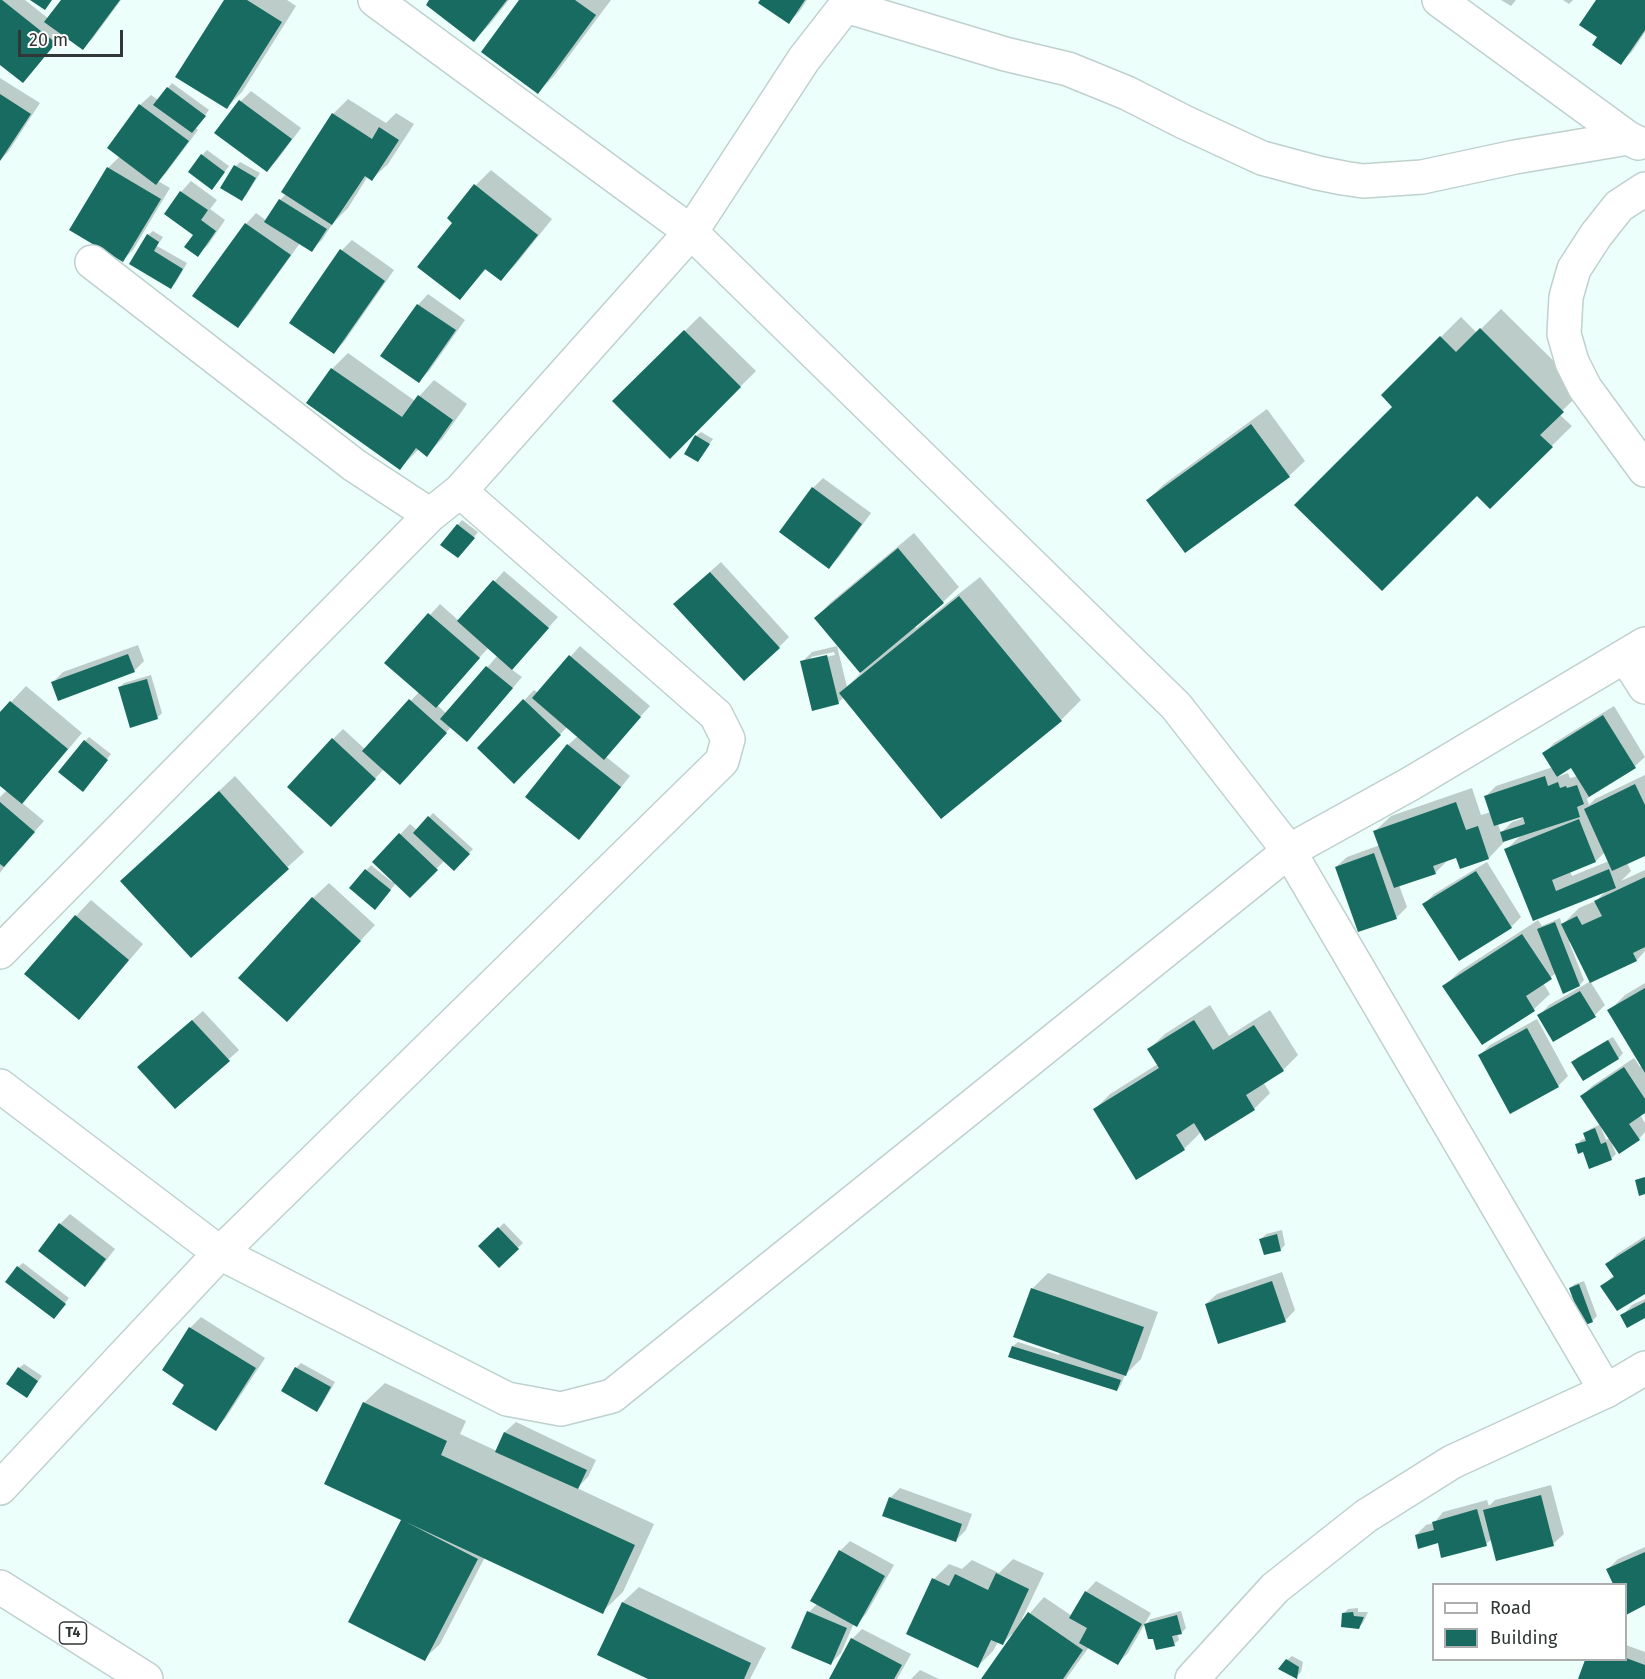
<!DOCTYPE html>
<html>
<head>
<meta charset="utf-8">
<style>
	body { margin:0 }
	#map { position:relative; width:1645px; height:1679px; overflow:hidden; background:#ecfffb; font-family:"Fira Sans",sans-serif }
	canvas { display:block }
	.legend { position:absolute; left:1432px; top:1583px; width:195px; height:78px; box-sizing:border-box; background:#fff; border:2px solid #acafae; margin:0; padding:8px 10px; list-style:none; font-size:18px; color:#303735 }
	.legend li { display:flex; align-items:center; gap:12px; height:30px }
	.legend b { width:30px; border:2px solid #acafae }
	.scale { position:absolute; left:18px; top:30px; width:105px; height:27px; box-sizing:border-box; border:3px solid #303735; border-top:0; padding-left:8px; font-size:18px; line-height:21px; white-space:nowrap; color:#303735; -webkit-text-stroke:4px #fff; paint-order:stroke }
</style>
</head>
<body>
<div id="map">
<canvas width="1645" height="1679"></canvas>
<ul class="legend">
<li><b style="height:8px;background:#fff"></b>Road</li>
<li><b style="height:16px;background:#176b60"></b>Building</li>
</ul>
<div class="scale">20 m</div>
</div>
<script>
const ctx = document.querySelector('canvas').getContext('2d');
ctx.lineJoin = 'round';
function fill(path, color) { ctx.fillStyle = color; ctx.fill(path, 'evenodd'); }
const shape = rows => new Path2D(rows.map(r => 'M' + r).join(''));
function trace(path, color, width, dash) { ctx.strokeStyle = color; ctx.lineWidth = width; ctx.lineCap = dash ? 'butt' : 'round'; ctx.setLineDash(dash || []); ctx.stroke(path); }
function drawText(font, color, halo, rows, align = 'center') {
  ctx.font = font + ' "Fira Sans",sans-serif'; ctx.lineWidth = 6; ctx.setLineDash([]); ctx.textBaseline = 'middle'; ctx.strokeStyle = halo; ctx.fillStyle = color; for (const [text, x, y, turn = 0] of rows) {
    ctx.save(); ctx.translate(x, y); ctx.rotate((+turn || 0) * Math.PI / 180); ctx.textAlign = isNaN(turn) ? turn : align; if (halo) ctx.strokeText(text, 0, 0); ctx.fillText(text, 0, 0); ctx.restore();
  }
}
const shadow = shape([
	[0,0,25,0,49,19,63,0,121,0,93,38,83,48,63,34,23,81,0,63],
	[226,0,287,0,296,6,242,92,227,107],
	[431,0,509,0,489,25,474,40],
	[521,0,611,0,554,76,538,92],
	[762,0,807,0,799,12,789,22],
	[1501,0,1516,0,1511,6],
	[1563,0,1573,0,1569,4],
	[1598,0,1645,0,1645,32,1631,53,1620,63,1599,37],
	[0,78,40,103,8,152,0,160],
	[172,83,209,110,196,128,198,130,166,173,158,181,170,188,133,250,123,260,108,168,120,156,109,148,140,105,151,95,158,100],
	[251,91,301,128,277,160,267,170,216,133,241,101],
	[348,99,386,123,396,113,414,124,388,164,372,179,368,176,348,208,333,223,322,240,311,250,300,243,248,316,238,326,195,295,246,224,256,213,267,221,280,200,286,194,333,114],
	[207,150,229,166,217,183,202,155],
	[240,162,260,173,247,194,242,199,236,166],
	[491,170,552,219,516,264,501,279,487,268,460,298,454,223,449,218,476,185],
	[191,181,217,200,210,209,225,220,208,245,197,255,195,234,166,214,181,192],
	[153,231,163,237,157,246,187,263,176,282,171,287,132,264,148,235],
	[352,240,394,270,344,342,334,352,342,250],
	[428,294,465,320,429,371,419,381,418,305],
	[1501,309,1583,390,1559,414,1572,426,1490,507,1383,395,1461,317,1477,333],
	[700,316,756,371,670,457,614,401],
	[348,353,415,401,434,380,467,404,442,439,427,455,419,449,400,468,308,403,332,369],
	[1267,409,1305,461,1289,476,1148,500,1163,485],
	[701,432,713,439,698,460,696,436],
	[823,478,871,513,839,557,829,567,813,488],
	[462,520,478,532,463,551,442,544],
	[914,533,959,587,943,602,914,626,916,628,980,577,1081,700,1061,720,844,697,838,703,802,662,812,652,837,646,847,687,862,672,816,618,831,602],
	[834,652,835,655,811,660,811,657],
	[721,562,789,637,779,647,685,594],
	[504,571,558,617,511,669,522,677,477,730,451,727,410,773,384,769,341,815,333,739,343,729,366,750,419,692,386,663,440,604,459,621],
	[489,647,498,655,447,714,437,705],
	[138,645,144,661,134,671,53,682,63,672],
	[580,646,650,706,605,756,630,776,589,828,579,838,568,745,578,736,567,727,514,782,479,748,534,690,538,693],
	[151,675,162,713,157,718,120,687,124,683],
	[26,686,82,733,37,786,21,802,44,821,10,859,0,873,0,797,7,790,0,784,0,714],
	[1614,706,1645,757,1635,766,1594,792,1587,799,1589,805,1595,799,1645,775,1645,854,1627,863,1631,871,1621,881,1645,870,1645,951,1637,960,1590,981,1605,1005,1595,1015,1539,1016,1549,1005,1591,981,1572,941,1569,942,1584,980,1580,985,1563,992,1556,973,1543,983,1550,994,1534,1009,1482,1043,1444,986,1460,971,1538,920,1542,926,1560,918,1562,925,1579,908,1593,902,1594,903,1607,890,1533,919,1506,850,1521,835,1504,841,1504,842,1489,858,1461,867,1457,856,1449,859,1435,873,1399,885,1407,907,1397,917,1359,930,1336,867,1347,857,1380,845,1375,831,1391,816,1472,788,1481,815,1491,812,1486,796,1496,786,1553,767,1544,753,1554,743],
	[1572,766,1578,776,1570,778,1568,773,1557,777,1556,776],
	[1520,816,1521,819,1512,822,1501,833,1498,824],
	[1605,852,1609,861,1572,876,1570,871,1596,861],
	[89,737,111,754,87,785,85,741],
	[235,776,304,852,191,956,122,881],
	[433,813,473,849,454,869,445,860,410,896,396,883,380,903,351,888,371,865,392,882,393,880,374,862,410,824,417,830],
	[1487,862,1521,917,1511,927,1459,959,1424,904,1434,894],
	[329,883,375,925,287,1020,313,898],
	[91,900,143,944,94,1002,79,1017,26,973,76,916],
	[1645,983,1645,1111,1640,1115,1645,1123,1645,1132,1639,1139,1612,1144,1616,1154,1611,1159,1584,1150,1577,1145,1581,1140,1587,1138,1585,1133,1590,1129,1601,1124,1582,1096,1592,1086,1634,1058,1640,1067,1642,1065,1609,1011,1625,995],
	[1600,1125,1610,1138,1606,1140],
	[1210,1005,1229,1036,1270,1010,1298,1055,1283,1070,1263,1082,1270,1093,1254,1109,1201,1132,1184,1149,1095,1109,1110,1094,1158,1064,1149,1049,1165,1034],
	[203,1011,239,1050,228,1060,149,1057],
	[1537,1019,1568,1076,1558,1086,1480,1055,1490,1045],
	[1613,1037,1623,1053,1619,1058,1583,1079,1573,1062,1578,1057],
	[70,1214,115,1249,95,1275,84,1285,60,1224],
	[504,1223,523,1243,499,1266,480,1246],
	[1282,1230,1285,1245,1280,1250,1261,1239,1266,1234],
	[1645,1236,1645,1292,1602,1286,1614,1275,1607,1264,1617,1254],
	[23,1263,69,1298,58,1312,18,1267],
	[1282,1272,1295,1310,1285,1321,1206,1304,1217,1294],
	[1048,1273,1158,1312,1141,1359,1125,1375,1121,1385,1117,1390,1013,1346,1018,1342,1059,1355,1060,1352,1032,1289],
	[1584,1281,1597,1316,1592,1321,1570,1288,1575,1284],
	[1645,1299,1645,1317,1622,1316,1632,1305],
	[201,1317,265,1358,225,1419,215,1429,186,1384,164,1370,190,1328],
	[301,1363,335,1382,321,1406,317,1410,283,1391,296,1368],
	[24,1364,42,1376,27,1397,19,1368],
	[385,1383,466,1421,460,1434,497,1451,505,1432,516,1422,596,1460,588,1477,577,1488,654,1524,623,1592,602,1612,485,1557,440,1644,424,1659,402,1521,364,1403],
	[1551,1485,1564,1534,1553,1544,1492,1539,1486,1544,1439,1541,1416,1535,1426,1525,1434,1523,1443,1512,1487,1500,1489,1506,1495,1500],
	[900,1488,972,1514,966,1530,956,1540,890,1498],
	[850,1541,894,1565,866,1614,856,1625,854,1623,841,1653,830,1664,809,1612,818,1603,840,1551],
	[1645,1547,1645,1604,1627,1613,1626,1610,1626,1584,1614,1584,1608,1569,1618,1559],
	[1013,1559,1044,1573,1022,1619,1024,1620,1044,1597,1072,1616,1086,1592,1096,1581,1151,1613,1128,1653,1118,1663,1089,1647,1066,1679,983,1679,1013,1635,1012,1634,1002,1644,998,1642,993,1651,978,1666,934,1579,949,1564,962,1569,972,1560,999,1573],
	[639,1587,766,1648,750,1679,649,1679,599,1654,623,1602],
	[1358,1608,1358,1612,1368,1612,1363,1623,1358,1627,1343,1614,1348,1609],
	[1181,1611,1186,1628,1181,1633,1177,1633,1179,1640,1174,1644,1154,1637,1146,1624,1151,1619],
	[862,1629,911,1654,897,1679,831,1679,852,1639],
	[1626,1645,1645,1652,1645,1679,1580,1679,1586,1660,1626,1660],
	[1292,1656,1303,1662,1301,1672,1296,1677,1287,1660],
	[920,1670,939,1679,911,1679]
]);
const building = shape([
	[0,0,2,0,56,43,23,83,0,65],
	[30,0,52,0,45,10],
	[61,0,120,0,83,50,44,22],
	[224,0,247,0,282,22,227,109,175,77],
	[429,0,507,0,474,42,426,5],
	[519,0,575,0,596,15,538,94,481,52],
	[760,0,805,0,789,24,758,3],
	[1596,0,1645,0,1645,30,1621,65,1592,45,1597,37,1579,25],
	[167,87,206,116,192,133,153,105],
	[0,94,31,114,0,161],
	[239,100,292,139,267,172,214,133],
	[139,104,189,141,156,185,107,148],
	[332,113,372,139,379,127,399,140,372,181,365,176,332,225,281,192],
	[201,154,225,172,212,190,188,172],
	[234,165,256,178,242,201,220,188],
	[107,167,161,199,123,262,69,230],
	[474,184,538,235,501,281,485,269,460,300,417,267,452,223,447,218],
	[180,191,208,210,201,220,216,231,198,257,184,247,193,235,164,214],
	[279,199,327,229,312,252,264,222],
	[245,223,291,255,238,328,192,296],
	[147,234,159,242,154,251,183,269,171,289,129,264],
	[340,249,385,281,334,354,289,323],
	[417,304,456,330,419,383,380,356],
	[1480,328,1564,412,1540,435,1553,447,1490,509,1477,496,1382,591,1294,505,1392,407,1381,395,1440,336,1456,352],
	[684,330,741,387,670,459,612,401],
	[331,368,402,417,418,395,453,420,427,457,416,448,400,470,306,403],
	[1251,424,1290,477,1185,553,1146,500],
	[695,435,710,444,698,462,684,454],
	[812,487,862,524,829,569,779,532],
	[457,524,475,538,458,558,440,545],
	[898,548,944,603,860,673,814,618],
	[710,572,780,648,744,681,673,604],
	[493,580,549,628,512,670,457,621],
	[959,596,1062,721,941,819,839,693],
	[428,613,480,658,436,708,384,663],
	[128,654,135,672,58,701,51,682],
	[569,655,641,717,604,760,532,698],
	[827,655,839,704,812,711,800,661],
	[486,666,513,688,467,742,440,719],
	[147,679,158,719,130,728,118,687],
	[409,699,447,733,400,785,362,751],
	[523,699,561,735,514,784,477,748],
	[10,701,68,749,22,804,0,786,0,712],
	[1603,715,1636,768,1589,797,1571,768,1557,777,1542,753],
	[332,738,376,779,331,827,287,787],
	[84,740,108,760,83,792,58,772],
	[567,744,621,787,579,840,525,797],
	[1545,776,1548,786,1558,782,1560,788,1566,786,1567,788,1577,785,1584,804,1577,807,1580,817,1503,842,1500,832,1525,824,1523,817,1494,826,1484,796],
	[1635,784,1645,805,1645,856,1612,871,1584,809],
	[219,791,289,869,191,958,120,881],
	[0,802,35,832,4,867,0,864],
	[1456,802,1466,830,1478,826,1489,859,1460,869,1456,858,1433,866,1436,874,1394,888,1373,831],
	[428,816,470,854,454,871,413,833],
	[1579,819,1596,862,1552,880,1556,891,1609,869,1616,888,1533,921,1504,849],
	[399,833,438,870,410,898,372,862],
	[1374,853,1397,919,1358,932,1335,867],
	[365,869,391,890,375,910,349,888],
	[1476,871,1512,928,1459,961,1422,904],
	[1645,877,1645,947,1633,953,1637,961,1590,983,1561,924,1577,916,1582,925,1602,916,1594,901],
	[312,897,361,941,287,1022,238,978],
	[75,915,129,960,79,1020,24,974],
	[1555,922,1580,986,1563,994,1537,929],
	[1522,934,1552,979,1526,996,1535,1011,1482,1045,1442,986],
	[1645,988,1645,1073,1607,1010],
	[1580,991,1596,1017,1553,1042,1537,1015],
	[192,1020,230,1061,175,1109,137,1067],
	[1194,1020,1213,1050,1254,1025,1284,1071,1246,1095,1255,1110,1205,1141,1194,1123,1176,1135,1185,1150,1136,1180,1093,1109,1159,1068,1147,1049],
	[1527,1028,1559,1087,1510,1114,1478,1055],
	[1608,1040,1619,1059,1583,1081,1571,1062],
	[1624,1067,1645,1099,1645,1113,1629,1124,1640,1140,1619,1154,1580,1096],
	[1595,1128,1601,1144,1606,1142,1612,1160,1589,1169,1583,1152,1578,1154,1575,1144,1586,1141,1583,1133],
	[1645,1177,1645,1194,1639,1196,1635,1180],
	[59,1223,106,1259,85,1287,38,1251],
	[498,1227,519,1249,499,1268,478,1246],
	[1277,1234,1281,1251,1264,1255,1259,1239],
	[1645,1239,1645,1294,1617,1311,1600,1286,1614,1277,1605,1264],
	[17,1266,66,1304,54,1319,5,1282],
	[1272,1281,1286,1322,1218,1344,1205,1304],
	[1579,1284,1593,1322,1583,1326,1569,1288],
	[1031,1288,1144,1327,1126,1376,1013,1337],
	[1645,1302,1645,1318,1627,1328,1620,1315],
	[189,1327,256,1368,216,1431,172,1404,184,1385,162,1370],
	[1012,1346,1121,1380,1117,1391,1008,1357],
	[18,1367,38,1381,27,1398,6,1384],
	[295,1367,331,1387,317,1412,281,1391],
	[363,1402,447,1441,441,1455,635,1545,603,1614,406,1522,478,1559,425,1661,348,1622,401,1520,324,1484],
	[504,1432,587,1470,578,1489,495,1452],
	[1541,1495,1554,1546,1496,1561,1483,1510],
	[889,1497,962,1524,956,1542,882,1516],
	[1477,1509,1487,1546,1441,1558,1438,1543,1418,1549,1415,1535,1434,1530,1432,1522],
	[839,1550,885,1576,857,1627,810,1601],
	[1645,1552,1645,1605,1626,1615,1626,1584,1613,1584,1606,1569],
	[996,1573,1029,1589,1003,1645,991,1640,978,1668,906,1634,932,1578,949,1586,955,1574,988,1590],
	[1085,1591,1142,1624,1118,1665,1079,1643,1087,1628,1069,1618],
	[622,1602,751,1663,744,1679,648,1679,597,1655],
	[807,1611,847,1628,831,1665,791,1648],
	[1028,1612,1083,1650,1063,1679,981,1679],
	[1353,1612,1354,1616,1364,1617,1359,1629,1341,1627,1342,1613],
	[1177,1615,1182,1634,1172,1636,1175,1646,1156,1650,1153,1639,1148,1639,1144,1624],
	[851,1638,902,1665,894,1679,829,1679],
	[1626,1658,1645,1665,1645,1679,1578,1679,1585,1660],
	[1286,1659,1299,1667,1297,1679,1278,1669]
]);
const street = shape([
	[375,0,691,232,1176,706,1289,851,1606,1391],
	[1439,0,1628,138,1638,143],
	[846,6,1005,54,1068,69,1127,93,1184,122,1262,158,1318,173,1343,178,1363,181,1422,177,1515,157,1628,138],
	[1645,189,1619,206,1596,235,1574,269,1566,297,1564,334,1572,362,1585,388,1645,470],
	[92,262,354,465,430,515],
	[1625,656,1645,687],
	[0,952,430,515,460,491,691,232,804,59,850,0],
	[0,1086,220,1253,507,1399,561,1409,612,1396,1289,851,1410,784,1645,644],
	[0,1488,220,1253,722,761,728,739,716,715,460,491]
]);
const secondary = shape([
	[1192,1679,1275,1588,1366,1516,1452,1462,1606,1391,1645,1368]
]);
const highway = shape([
	[0,1587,146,1679]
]);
const shields = [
	[73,1633,27]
];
const shieldNames = [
	["T4",73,1633]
];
fill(shadow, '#0003');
fill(building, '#176b60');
trace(street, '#bfd1cd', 36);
trace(secondary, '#bfd1cd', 36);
trace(highway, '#bfd1cd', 36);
trace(street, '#fff', 33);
trace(secondary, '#fff', 33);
trace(highway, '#fff', 33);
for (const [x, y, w] of shields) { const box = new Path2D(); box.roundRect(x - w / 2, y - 11, w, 22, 4.5); ctx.fillStyle = '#fff'; ctx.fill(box); trace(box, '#303735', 1.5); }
drawText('bold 14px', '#303735', null, shieldNames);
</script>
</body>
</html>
